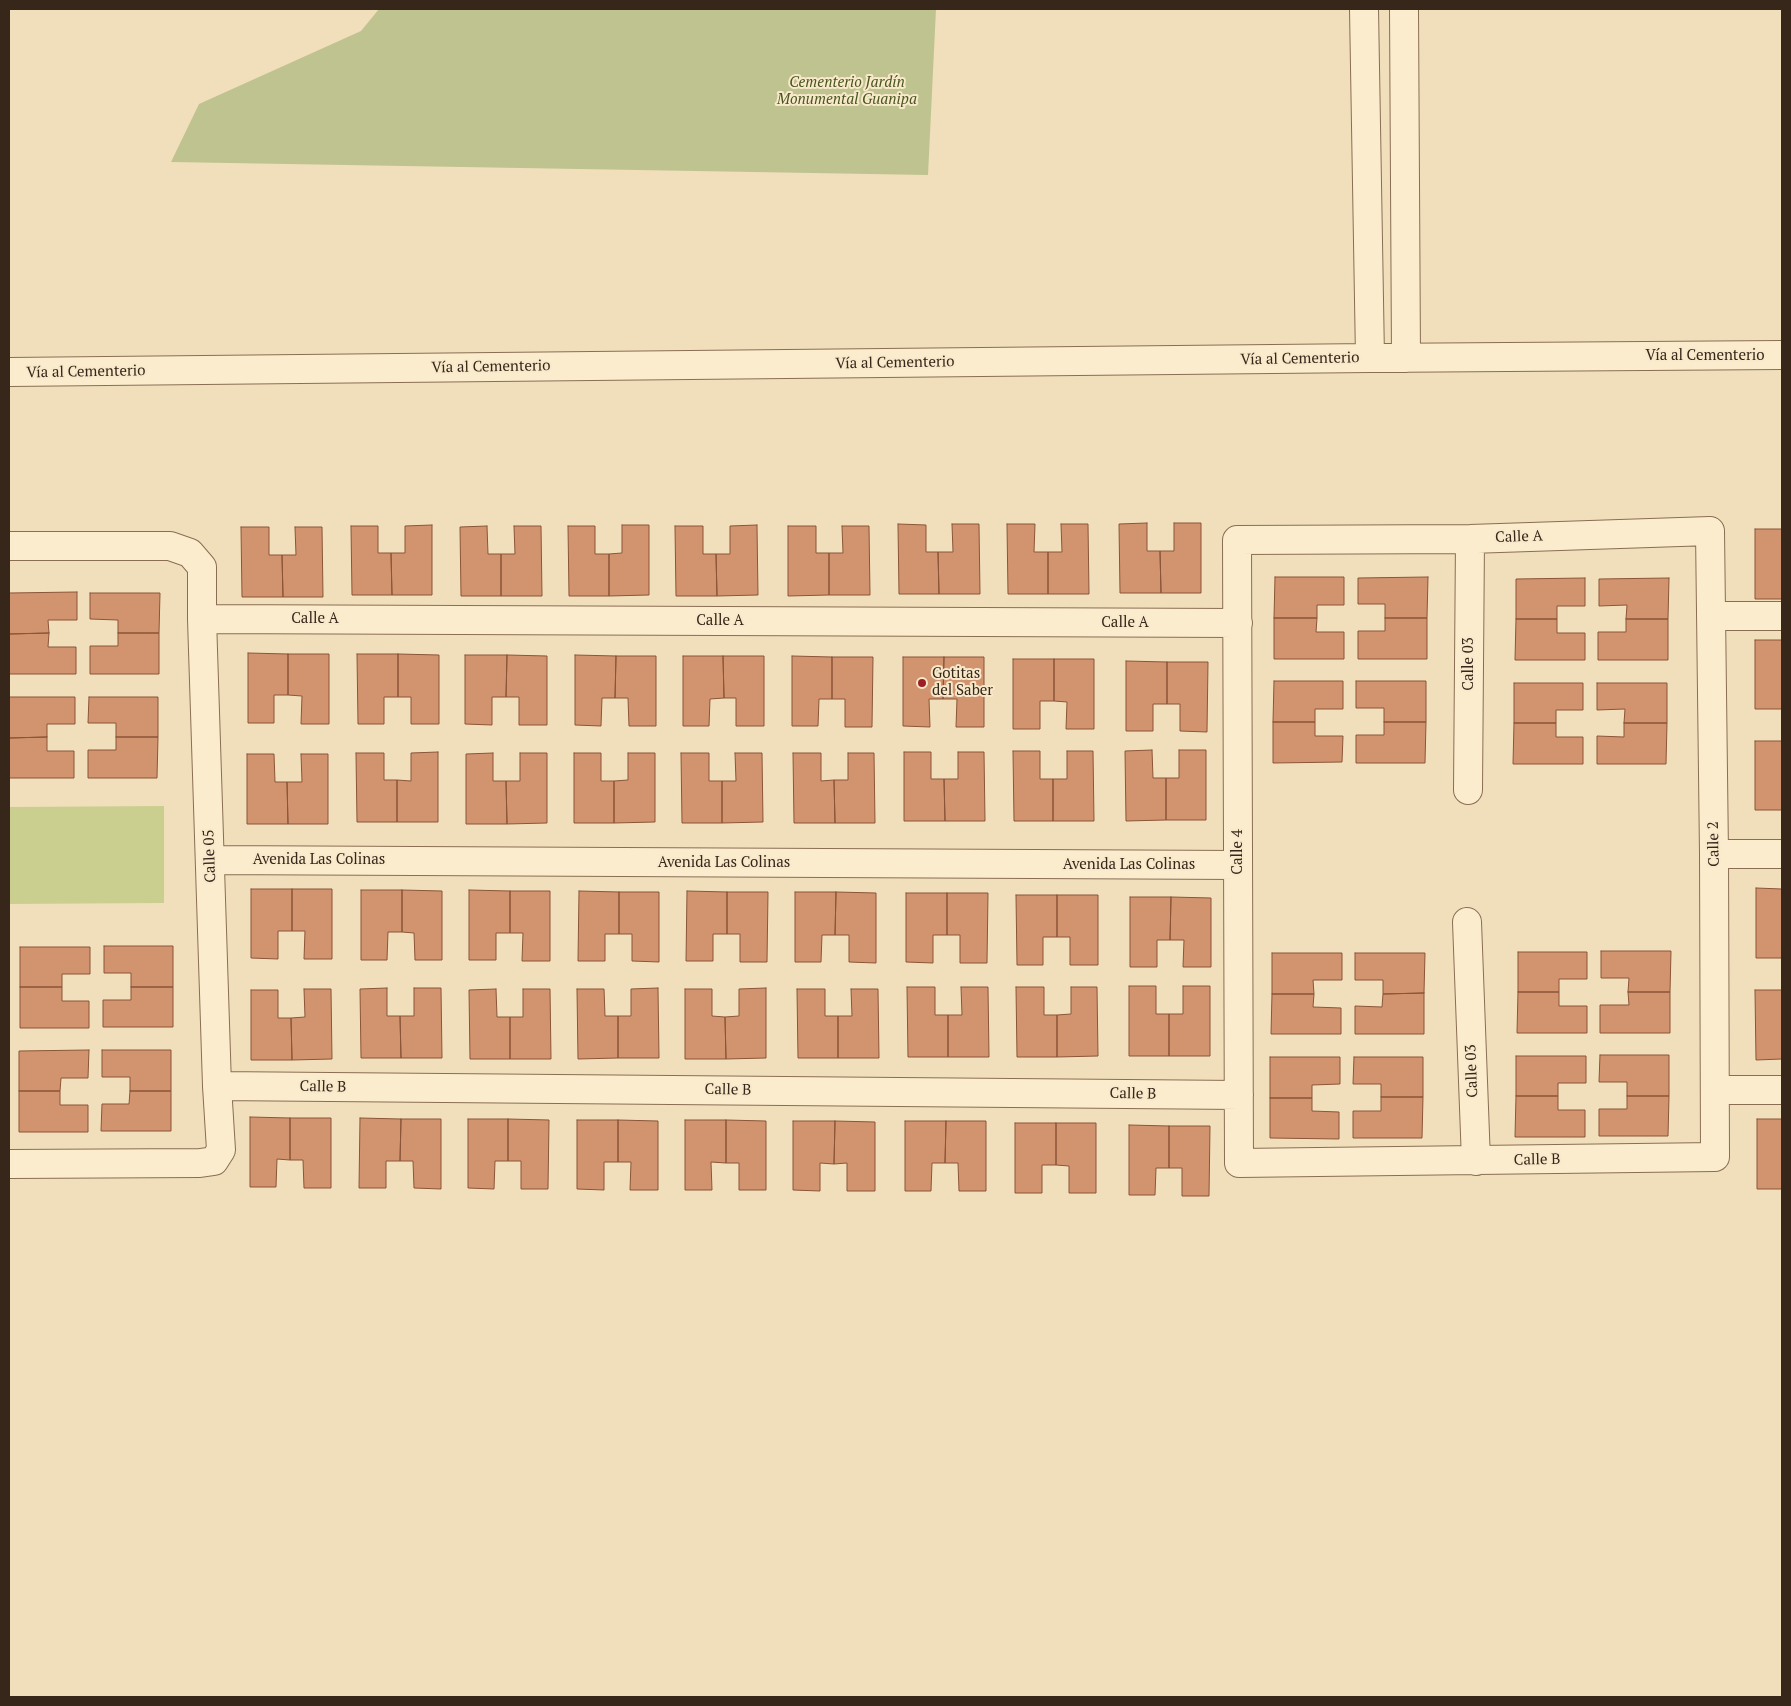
<!DOCTYPE html>
<html>
<head>
<meta charset="utf-8">
<style>
	body { margin:0 }
	#map { position:relative; width:1791px; height:1706px; overflow:hidden; background:#f1dfbb; font-family:"PT Serif",serif }
	canvas { display:block }
	.frame { position:absolute; inset:0; border:10px solid #37271a; pointer-events:none }
</style>
</head>
<body>
<div id="map">
<canvas width="1791" height="1706"></canvas>
<div class="frame"></div>
</div>
<script>
const ctx = document.querySelector('canvas').getContext('2d');
ctx.lineJoin = 'round';
function fill(path, color) { ctx.fillStyle = color; ctx.fill(path, 'evenodd'); }
const shape = rows => new Path2D(rows.map(r => 'M' + r).join(''));
function trace(path, color, width, dash) { ctx.strokeStyle = color; ctx.lineWidth = width; ctx.lineCap = dash ? 'butt' : 'round'; ctx.setLineDash(dash || []); ctx.stroke(path); }
function drawText(font, color, halo, rows, align = 'center') {
  ctx.font = font + ' "PT Serif",serif'; ctx.lineWidth = 4; ctx.setLineDash([]); ctx.textBaseline = 'middle'; ctx.strokeStyle = halo; ctx.fillStyle = color; for (const [text, x, y, turn = 0] of rows) {
    ctx.save(); ctx.translate(x, y); ctx.rotate((+turn || 0) * Math.PI / 180); ctx.textAlign = isNaN(turn) ? turn : align; if (halo) ctx.strokeText(text, 0, 0); ctx.fillText(text, 0, 0); ctx.restore();
  }
}
const green = shape([
	[164,806,164,903,9,904,9,807]
]);
const cemetery = shape([
	[379,9,936,9,928,175,171,162,199,104,361,31]
]);
const building = shape([
	[1147,523,1147,551,1160,551,1161,593,1120,593,1119,524,1147,523],
	[1174,523,1201,523,1201,593,1161,593,1160,551,1174,551,1174,523],
	[898,524,926,525,926,552,938,552,939,594,899,594,898,524],
	[952,524,979,524,980,594,939,594,938,552,953,552,952,524],
	[1007,524,1035,524,1034,552,1048,552,1048,594,1008,594,1007,524],
	[1061,524,1088,524,1089,594,1048,594,1048,552,1062,552,1061,524],
	[432,525,432,595,392,595,391,553,405,553,405,526,432,525],
	[622,525,649,525,649,595,609,596,609,554,622,553,622,525],
	[757,525,758,595,717,596,716,554,730,554,730,526,757,525],
	[351,526,378,526,378,553,391,553,392,595,352,595,351,526],
	[487,526,488,554,501,554,501,596,461,596,460,527,487,526],
	[514,526,541,526,542,596,501,596,501,554,515,554,514,526],
	[568,526,595,526,595,554,609,554,609,596,569,596,568,526],
	[675,526,703,526,703,554,716,554,717,596,676,596,675,526],
	[788,526,816,526,816,553,829,553,829,595,788,596,788,526],
	[842,526,869,526,870,595,829,595,829,553,843,553,842,526],
	[241,527,269,527,269,555,282,555,283,597,242,597,241,527],
	[295,527,322,527,323,597,283,597,282,555,296,555,295,527],
	[1755,529,1782,529,1782,599,1755,599,1755,529],
	[1275,577,1344,577,1344,605,1317,605,1317,618,1274,618,1275,577],
	[1428,577,1427,618,1385,618,1385,604,1358,604,1358,578,1428,577],
	[1585,578,1585,606,1557,606,1557,619,1516,619,1516,579,1585,578],
	[1669,578,1668,619,1626,619,1627,605,1599,606,1599,579,1669,578],
	[77,592,77,620,48,620,49,633,9,634,9,593,77,592],
	[90,593,160,593,159,633,118,633,118,620,90,619,90,593],
	[1274,618,1317,618,1316,632,1344,632,1344,659,1274,659,1274,618],
	[1385,618,1427,618,1427,659,1358,659,1358,631,1385,631,1385,618],
	[1516,619,1557,619,1557,633,1585,633,1585,660,1515,660,1516,619],
	[1626,619,1668,619,1668,660,1598,660,1598,632,1626,632,1626,619],
	[49,633,48,647,76,647,76,674,9,674,9,634,49,633],
	[118,633,159,633,159,674,90,674,90,646,118,646,118,633],
	[1755,640,1782,640,1782,709,1755,709,1755,640],
	[248,653,288,654,288,695,274,695,274,723,248,723,248,653],
	[288,654,329,654,329,724,301,724,302,696,288,695,288,654],
	[357,654,398,654,398,697,384,697,384,724,358,724,357,654],
	[398,654,439,655,439,724,411,724,411,697,398,697,398,654],
	[465,655,507,655,506,697,492,697,492,725,465,724,465,655],
	[507,655,547,656,547,725,519,725,519,697,506,697,507,655],
	[575,655,616,656,615,698,602,698,601,726,575,725,575,655],
	[616,656,656,656,656,726,629,726,628,698,615,698,616,656],
	[683,656,723,656,724,698,710,699,709,726,683,726,683,656],
	[723,656,764,656,764,726,736,726,736,698,724,698,723,656],
	[792,656,832,657,832,699,819,699,818,726,792,726,792,656],
	[832,657,873,657,872,727,845,727,845,699,832,699,832,657],
	[903,657,944,657,943,699,929,699,930,727,903,726,903,657],
	[944,657,984,657,984,727,956,727,957,699,943,699,944,657],
	[1013,659,1054,659,1054,701,1040,701,1040,729,1013,729,1013,659],
	[1054,659,1094,659,1094,729,1066,729,1067,702,1054,701,1054,659],
	[1126,661,1167,662,1167,704,1153,704,1153,731,1126,731,1126,661],
	[1167,662,1208,662,1207,732,1180,731,1180,704,1167,704,1167,662],
	[1274,681,1343,681,1343,709,1315,709,1315,722,1273,722,1274,681],
	[1356,681,1426,681,1426,722,1384,722,1384,708,1356,708,1356,681],
	[1514,683,1583,683,1583,710,1556,710,1556,723,1514,723,1514,683],
	[1597,683,1667,683,1667,723,1624,723,1625,709,1597,710,1597,683],
	[9,697,75,697,75,724,47,724,47,737,9,738,9,697],
	[89,697,158,697,158,737,116,737,116,723,88,723,89,697],
	[1273,722,1315,722,1315,736,1343,736,1342,762,1273,763,1273,722],
	[1384,722,1426,722,1425,763,1356,763,1356,735,1384,735,1384,722],
	[1514,723,1556,723,1556,737,1583,737,1583,764,1513,764,1514,723],
	[1624,723,1667,723,1666,764,1597,764,1597,736,1624,737,1624,723],
	[47,737,47,751,74,751,74,778,9,778,9,738,47,737],
	[116,737,158,737,157,778,88,778,88,750,116,750,116,737],
	[1755,741,1782,741,1782,810,1755,810,1755,741],
	[1152,750,1153,778,1166,778,1166,820,1126,821,1125,751,1152,750],
	[1179,750,1206,750,1206,820,1166,820,1166,778,1179,778,1179,750],
	[1013,751,1040,751,1040,779,1053,779,1053,821,1014,821,1013,751],
	[1067,751,1093,751,1094,821,1053,821,1053,779,1067,779,1067,751],
	[438,752,438,822,397,822,397,780,411,781,411,753,438,752],
	[904,752,931,752,931,779,944,779,945,821,904,821,904,752],
	[958,752,984,752,985,821,945,821,944,779,958,779,958,752],
	[356,753,384,753,384,780,397,780,397,822,357,822,356,753],
	[493,753,493,781,506,781,507,824,466,824,466,754,493,753],
	[520,753,547,753,547,823,507,824,506,781,520,781,520,753],
	[574,753,601,753,601,781,614,781,614,823,574,823,574,753],
	[628,753,655,753,655,822,614,823,614,781,628,780,628,753],
	[681,753,709,753,709,781,722,781,722,823,682,823,681,753],
	[735,753,762,753,763,822,722,823,722,781,736,781,735,753],
	[793,753,821,753,821,781,834,780,835,823,794,823,793,753],
	[848,753,874,753,875,823,835,823,834,780,848,780,848,753],
	[247,754,274,754,275,782,287,782,288,824,247,824,247,754],
	[301,754,328,754,328,824,288,824,287,782,302,782,301,754],
	[1756,888,1782,889,1782,958,1756,958,1756,888],
	[251,889,292,889,292,931,278,931,278,959,251,958,251,889],
	[292,889,332,889,332,959,304,959,305,931,292,931,292,889],
	[361,890,402,890,402,932,388,932,387,960,361,960,361,890],
	[402,890,442,891,442,960,415,960,414,933,402,932,402,890],
	[469,890,510,891,510,933,496,933,496,960,469,960,469,890],
	[510,891,550,891,550,961,522,961,523,933,510,933,510,891],
	[579,891,619,892,619,934,605,934,605,961,578,961,579,891],
	[687,891,727,892,727,934,713,934,713,961,686,961,687,891],
	[619,892,659,892,659,962,632,961,632,934,619,934,619,892],
	[727,892,768,892,767,962,740,962,740,934,727,934,727,892],
	[795,892,836,892,835,935,822,935,821,962,795,962,795,892],
	[836,892,876,893,876,963,849,962,849,935,835,935,836,892],
	[906,893,947,893,947,935,933,935,933,963,906,962,906,893],
	[947,893,988,893,987,963,960,963,960,935,947,935,947,893],
	[1016,895,1057,895,1057,937,1043,937,1043,965,1017,965,1016,895],
	[1057,895,1098,895,1098,965,1070,965,1070,937,1057,937,1057,895],
	[1130,897,1171,897,1170,940,1157,940,1157,967,1130,967,1130,897],
	[1171,897,1211,898,1211,967,1183,967,1184,940,1170,940,1171,897],
	[104,946,173,946,173,987,131,987,131,973,104,973,104,946],
	[20,947,90,947,90,974,62,974,62,987,20,987,20,947],
	[1601,951,1671,951,1670,992,1628,992,1629,978,1601,978,1601,951],
	[1518,952,1587,952,1587,979,1559,979,1559,992,1518,992,1518,952],
	[1272,953,1342,953,1342,980,1313,980,1314,994,1272,994,1272,953],
	[1355,953,1425,953,1424,993,1383,994,1383,980,1355,980,1355,953],
	[1129,986,1156,986,1156,1014,1169,1014,1169,1056,1129,1056,1129,986],
	[1183,986,1210,986,1210,1056,1169,1056,1169,1014,1183,1014,1183,986],
	[20,987,62,987,62,1001,89,1001,89,1028,20,1028,20,987],
	[131,987,173,987,173,1027,103,1027,103,1000,131,1000,131,987],
	[907,987,935,987,935,1015,948,1015,948,1057,908,1057,907,987],
	[961,987,988,987,989,1057,948,1057,948,1015,962,1015,961,987],
	[1016,987,1044,987,1044,1015,1057,1015,1057,1057,1017,1057,1016,987],
	[1071,987,1097,987,1098,1056,1057,1057,1057,1015,1071,1014,1071,987],
	[387,988,387,1016,400,1016,401,1058,361,1058,360,989,387,988],
	[414,988,441,988,442,1058,401,1058,400,1016,414,1016,414,988],
	[658,988,659,1058,618,1058,618,1016,631,1016,631,989,658,988],
	[766,988,766,1058,726,1059,725,1017,739,1016,739,989,766,988],
	[304,989,331,989,332,1059,292,1060,291,1018,305,1017,304,989],
	[496,989,497,1017,510,1017,510,1059,470,1059,469,990,496,989],
	[523,989,550,989,551,1059,510,1059,510,1017,523,1017,523,989],
	[577,989,604,989,605,1016,618,1016,618,1058,578,1059,577,989],
	[685,989,712,989,712,1016,725,1017,726,1059,685,1059,685,989],
	[797,989,825,989,825,1016,838,1016,838,1058,798,1058,797,989],
	[851,989,878,989,879,1058,838,1058,838,1016,852,1016,851,989],
	[251,990,278,990,278,1018,291,1018,292,1060,251,1060,251,990],
	[1755,990,1782,990,1782,1059,1756,1060,1755,990],
	[1518,992,1559,992,1559,1006,1587,1006,1587,1033,1517,1033,1518,992],
	[1628,992,1670,992,1670,1033,1600,1033,1600,1005,1629,1005,1628,992],
	[1424,993,1424,1034,1355,1034,1355,1006,1382,1007,1383,994,1424,993],
	[1272,994,1314,994,1313,1007,1341,1008,1341,1034,1271,1034,1272,994],
	[89,1050,88,1078,61,1078,60,1091,19,1091,19,1051,89,1050],
	[102,1050,171,1050,171,1091,130,1091,130,1077,102,1077,102,1050],
	[1600,1055,1669,1055,1669,1096,1627,1096,1627,1082,1599,1082,1600,1055],
	[1516,1056,1586,1056,1586,1083,1558,1083,1558,1096,1516,1096,1516,1056],
	[1270,1057,1340,1057,1340,1084,1312,1085,1312,1098,1270,1098,1270,1057],
	[1354,1057,1423,1057,1423,1097,1381,1097,1381,1084,1353,1084,1354,1057],
	[19,1091,60,1091,60,1105,88,1105,88,1132,19,1132,19,1091],
	[130,1091,171,1091,171,1131,101,1131,102,1104,129,1104,130,1091],
	[1516,1096,1558,1096,1558,1110,1585,1110,1585,1137,1515,1137,1516,1096],
	[1627,1096,1669,1096,1668,1136,1599,1136,1599,1109,1627,1109,1627,1096],
	[1381,1097,1423,1097,1422,1138,1353,1138,1353,1111,1381,1111,1381,1097],
	[1270,1098,1312,1098,1312,1111,1339,1112,1339,1139,1270,1138,1270,1098],
	[250,1117,290,1118,290,1160,277,1159,276,1187,250,1187,250,1117],
	[290,1118,331,1118,331,1188,304,1188,303,1160,290,1160,290,1118],
	[360,1118,401,1119,400,1161,386,1161,386,1188,359,1188,360,1118],
	[401,1119,441,1119,441,1189,414,1188,413,1161,400,1161,401,1119],
	[468,1119,508,1119,508,1161,495,1161,494,1189,468,1188,468,1119],
	[508,1119,549,1120,548,1189,521,1189,521,1161,508,1161,508,1119],
	[1757,1119,1782,1119,1782,1189,1757,1189,1757,1119],
	[577,1120,618,1120,618,1162,604,1162,604,1190,577,1189,577,1120],
	[618,1120,658,1121,658,1190,630,1190,631,1162,618,1162,618,1120],
	[685,1120,726,1120,726,1163,711,1162,712,1190,685,1190,685,1120],
	[726,1120,766,1121,766,1190,739,1190,739,1163,726,1163,726,1120],
	[793,1121,835,1121,834,1164,820,1163,820,1191,793,1190,793,1121],
	[835,1121,875,1122,875,1191,847,1191,847,1163,834,1164,835,1121],
	[905,1121,946,1121,945,1163,932,1163,931,1191,905,1191,905,1121],
	[946,1121,986,1121,986,1191,959,1191,958,1163,945,1163,946,1121],
	[1015,1123,1056,1123,1056,1165,1042,1165,1042,1193,1015,1193,1015,1123],
	[1056,1123,1096,1123,1096,1193,1069,1193,1069,1166,1056,1165,1056,1123],
	[1129,1125,1169,1126,1169,1168,1156,1168,1155,1195,1129,1195,1129,1125],
	[1169,1126,1210,1126,1209,1196,1182,1196,1182,1168,1169,1168,1169,1126]
]);
const minor = shape([
	[1364,9,1370,358],
	[1404,9,1406,358],
	[9,372,1370,358,1782,355],
	[1710,531,1714,854,1715,1157,1239,1163,1237,540,1470,539,1710,531],
	[9,546,170,546,190,553,202,567,202,619,217,1086,221,1150,214,1161,200,1163,9,1164],
	[1711,616,1782,616],
	[202,619,1238,623],
	[1468,790,1470,539],
	[1714,854,1782,854],
	[210,860,1238,865],
	[1467,922,1476,1161],
	[217,1086,1239,1095],
	[1716,1090,1782,1090]
]);
const markers = [
	[922,683,5,"#9d1f25"]
];
const parkNames = [
	["Cementerio Jardín",847,83],
	["Monumental Guanipa",847,100]
];
const streetNames = [
	["Vía al Cementerio",1705,356],
	["Vía al Cementerio",1300,359,-1],
	["Vía al Cementerio",895,363,-1],
	["Vía al Cementerio",491,367,-1],
	["Vía al Cementerio",86,372,-1],
	["Calle A",1519,537,-2],
	["Calle A",315,619],
	["Calle A",720,621],
	["Calle A",1125,623],
	["Calle 03",1469,664,-90],
	["Calle 2",1714,844,-91],
	["Calle 4",1238,852,-90],
	["Calle 05",210,856,-92],
	["Avenida Las Colinas",319,860],
	["Avenida Las Colinas",724,863],
	["Avenida Las Colinas",1129,865],
	["Calle 03",1472,1071,-92],
	["Calle B",323,1087,1],
	["Calle B",728,1090,1],
	["Calle B",1133,1094,1],
	["Calle B",1537,1160,-1]
];
const poiNames = [
	["Gotitas",932,674],
	["del Saber",932,691]
];
fill(green, '#cacf8f');
fill(cemetery, '#bfc38f');
fill(building, '#d2946e');
trace(building, '#8a5538', 1);
trace(minor, '#896e54', 30);
trace(minor, '#fbecce', 28);
for (const [x, y, r, color] of markers) { const dot = new Path2D(); dot.arc(x, y, r, 0, 2 * Math.PI); ctx.fillStyle = color; ctx.fill(dot); trace(dot, '#f8e9cb', 2); }
drawText('italic 15px', '#49551f', '#f8e9cb', parkNames);
drawText('15px', '#37271a', '#f8e9cb', streetNames);
drawText('15px', '#37271a', '#f8e9cb', poiNames, 'left');
</script>
</body>
</html>
